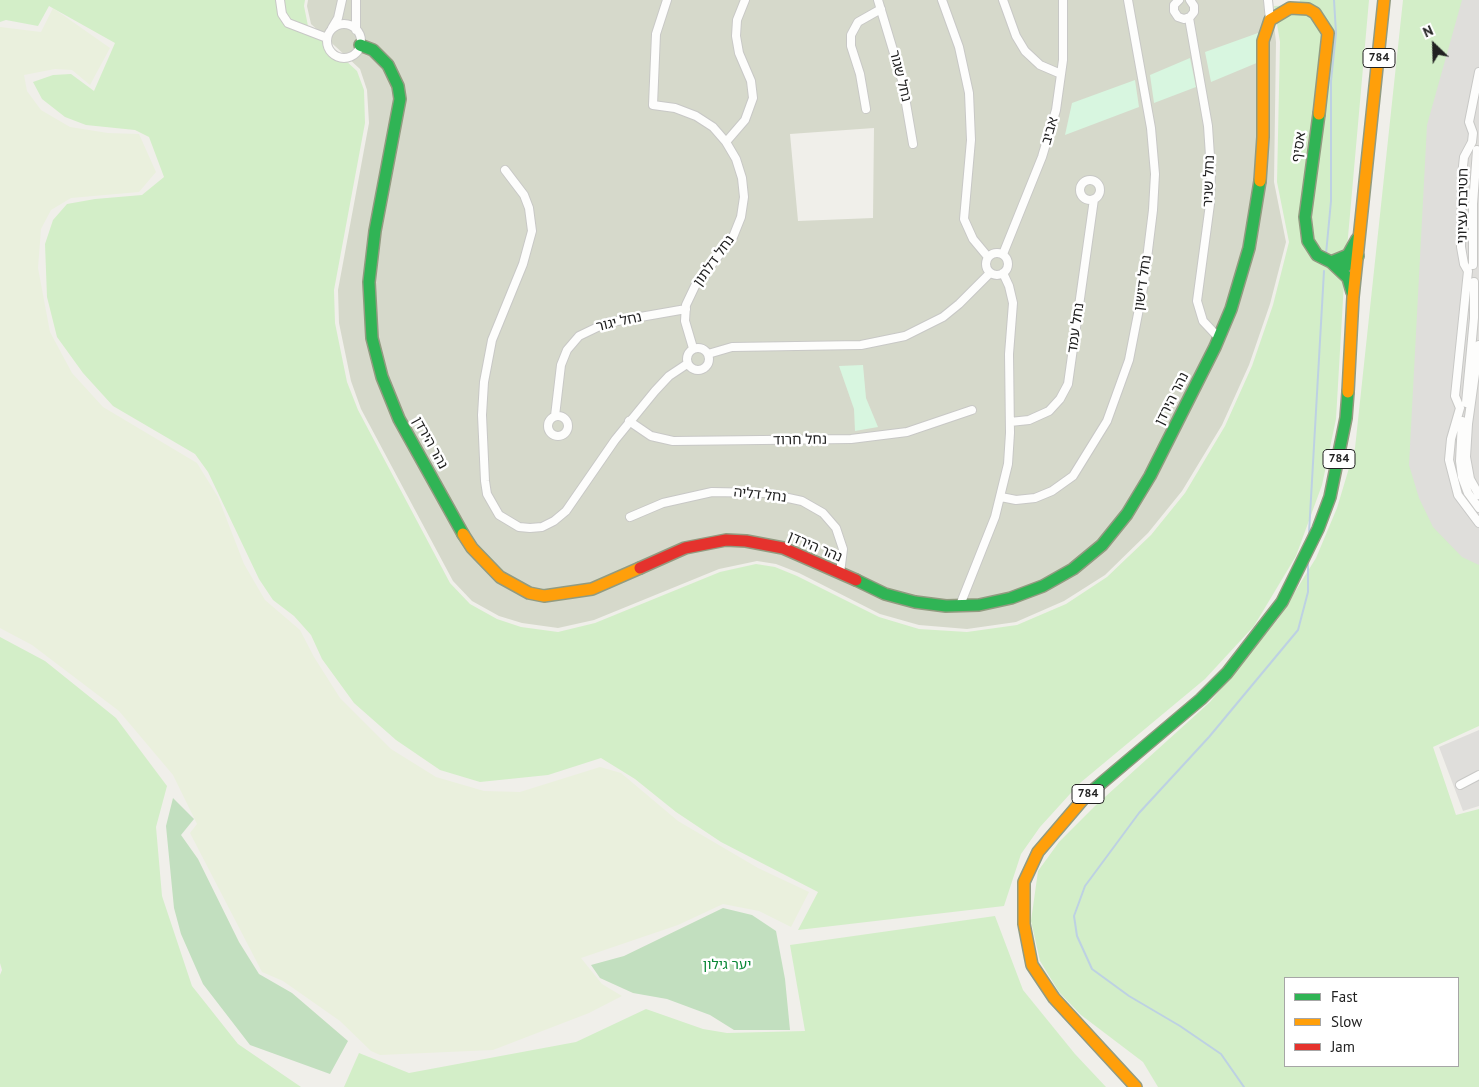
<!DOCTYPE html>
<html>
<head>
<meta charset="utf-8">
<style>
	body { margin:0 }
	#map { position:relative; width:1479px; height:1087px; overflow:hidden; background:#f0efea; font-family:"PT Sans",sans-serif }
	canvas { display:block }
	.legend { position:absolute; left:1284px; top:977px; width:175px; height:90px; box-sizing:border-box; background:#fff; border:1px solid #a6a6a6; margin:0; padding:6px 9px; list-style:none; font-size:15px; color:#212121 }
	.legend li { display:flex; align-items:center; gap:10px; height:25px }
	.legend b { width:25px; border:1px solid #a6a6a6 }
	.north { position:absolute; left:1409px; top:20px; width:50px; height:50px; -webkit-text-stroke:4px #fff; paint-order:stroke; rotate:336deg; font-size:14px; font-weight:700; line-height:20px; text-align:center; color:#212121 }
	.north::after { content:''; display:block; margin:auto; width:18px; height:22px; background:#212121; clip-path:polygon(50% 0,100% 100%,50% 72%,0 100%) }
</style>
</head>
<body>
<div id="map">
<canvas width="1479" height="1087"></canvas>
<ul class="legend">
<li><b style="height:6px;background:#30b455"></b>Fast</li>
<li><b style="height:6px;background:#ff9f0a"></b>Slow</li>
<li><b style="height:6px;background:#e5322d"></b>Jam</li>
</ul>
<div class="north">N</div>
</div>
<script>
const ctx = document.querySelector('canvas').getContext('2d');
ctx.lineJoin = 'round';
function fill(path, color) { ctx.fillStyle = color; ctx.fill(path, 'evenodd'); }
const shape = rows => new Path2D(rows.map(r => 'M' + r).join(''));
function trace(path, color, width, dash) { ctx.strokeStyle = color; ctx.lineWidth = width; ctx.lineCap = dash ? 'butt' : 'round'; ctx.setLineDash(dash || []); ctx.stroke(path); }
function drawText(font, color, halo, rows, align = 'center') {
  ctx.font = font + ' "PT Sans","Noto Sans Hebrew",sans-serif'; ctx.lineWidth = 5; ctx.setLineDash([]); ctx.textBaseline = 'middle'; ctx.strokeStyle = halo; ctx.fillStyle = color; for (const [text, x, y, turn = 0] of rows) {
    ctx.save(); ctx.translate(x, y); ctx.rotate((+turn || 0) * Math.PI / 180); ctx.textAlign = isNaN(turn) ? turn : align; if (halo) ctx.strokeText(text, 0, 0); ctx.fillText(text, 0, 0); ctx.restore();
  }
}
const residential = shape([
	[1423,0,1479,0,1479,569,1465,564,1424,525,1403,483],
	[1479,730,1479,806,1463,811,1439,747]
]);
const construction = shape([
	[308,0,1271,0,1276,42,1274,182,1286,242,1270,304,1249,365,1222,425,1182,491,1148,533,1105,575,1064,601,1016,622,967,629,919,625,880,614,799,573,776,564,757,561,719,569,594,620,558,628,522,623,499,616,472,601,453,581,361,409,351,381,339,323,338,290,369,123,367,90,360,69,311,24,307,6],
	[874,128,873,218,798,221,790,134]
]);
const farmland = shape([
	[53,8,110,48,90,85,72,70,55,69,24,75,27,91,41,110,70,127,108,133,139,134,156,172,139,192,71,198,51,210,41,229,38,268,50,332,72,373,103,407,197,463,218,497,244,564,265,600,300,630,314,657,340,698,391,749,436,777,484,791,520,792,600,767,621,773,678,821,758,868,809,892,791,927,759,911,723,904,678,925,581,958,602,984,622,996,589,1013,493,1050,380,1055,371,1051,340,1021,283,981,262,972,190,833,197,824,173,775,119,711,32,645,0,628,0,27,41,32]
]);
const grass = shape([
	[0,0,305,0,304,6,308,26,357,71,364,90,365,123,334,290,335,323,347,382,358,410,450,583,470,604,497,619,521,627,558,632,595,623,720,572,756,564,775,567,797,576,879,617,919,629,967,632,1017,625,1066,604,1107,577,1151,535,1185,493,1225,426,1252,366,1273,305,1289,242,1277,182,1280,42,1274,6,1299,5,1300,0,1369,0,1344,282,1336,419,1322,485,1296,556,1254,626,1205,679,1080,783,1040,827,1021,854,1004,906,798,930,818,892,721,842,676,812,635,779,601,758,548,775,480,782,440,770,396,740,354,703,322,659,311,635,294,616,273,600,259,579,208,472,195,454,113,406,83,373,57,337,47,297,45,244,53,220,67,204,95,199,142,195,164,177,149,137,135,130,86,125,65,117,42,99,33,82,53,75,71,74,94,91,115,43,49,6,38,26,6,20,0,22],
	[1403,0,1462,0,1427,125,1409,465,1419,498,1433,527,1462,557,1479,565,1479,726,1433,747,1456,815,1479,809,1479,1087,1158,1087,1143,1062,1081,1015,1059,992,1040,961,1031,921,1038,871,1059,842,1095,806,1210,702,1278,619,1316,558,1337,508,1355,448],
	[1285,978,1458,978,1458,1066,1285,1066],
	[0,637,45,661,116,718,167,786,156,827,162,896,192,986,238,1044,301,1087,0,1087,0,975,2,970,0,963],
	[995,916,1023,990,1075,1054,1106,1087,344,1087,359,1053,409,1073,576,1042,646,1009,703,1029,727,1033,805,1031,790,945]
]);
const forest = shape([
	[173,798,194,819,181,835,198,859,239,942,259,974,292,993,348,1041,330,1074,250,1045,203,984,181,934,174,908,166,826],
	[723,908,752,915,776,931,785,979,790,1030,734,1030,710,1015,667,999,633,993,600,978,591,965,624,956]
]);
const park = shape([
	[1258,33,1259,62,1211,82,1205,52],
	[1190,58,1196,87,1154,103,1150,75],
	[1135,80,1139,107,1065,135,1072,103],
	[863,365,866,398,878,427,855,431,854,409,839,366]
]);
const stream = shape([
	[1326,254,1331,201,1331,81,1336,33,1334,0],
	[1309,533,1324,271],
	[1244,1087,1221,1054,1180,1026,1129,996,1092,969,1077,936,1074,916,1085,886,1139,813,1209,737,1298,630,1308,592,1308,562]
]);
const street = shape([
	[280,0,282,14,288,23,327,38],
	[356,0,356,30],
	[667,0,656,34,653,105,675,108,696,116,713,127,726,142,736,159,742,178,744,197,741,217,733,237,695,286,686,305,685,321,693,348],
	[878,0,902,80,913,144],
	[942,0,959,47,969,93,971,140,964,219,973,239,988,257],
	[1003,0,1016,36,1025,51,1040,65,1061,74],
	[1179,0,1174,5,1174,11,1178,17,1184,19,1190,17,1194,12,1194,6,1190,0],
	[1268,0,1270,20],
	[1189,18,1208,126,1211,171,1210,204,1197,301,1203,321,1219,338],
	'327 41a17 17 0 1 1 34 0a17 17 0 1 1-34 0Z',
	[332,28,338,18,342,0],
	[1479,72,1469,122,1473,133,1472,142,1464,157,1462,175,1461,247,1464,264,1468,271,1455,396,1460,408,1451,439,1449,460,1458,495,1479,523],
	[866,109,860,74,851,46,851,35,858,22,881,9],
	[726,142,745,120,753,98,751,81,739,53,736,36,737,20,745,0],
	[505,170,524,195,529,208,532,231,523,264,492,340,484,382,482,415,485,481,487,494,499,515,519,527,530,528,542,527,554,521,566,511,615,440,655,391,669,376,687,364],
	'1080 190a10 10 0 1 1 20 0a10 10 0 1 1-20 0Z',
	'986 264a11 11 0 1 1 22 0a11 11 0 1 1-22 0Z',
	[1003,254,1042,157,1056,110,1063,60,1063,0],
	[1473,265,1473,204,1477,150],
	[1479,345,1468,424,1466,457,1470,479,1479,495],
	'687 359a11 11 0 1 1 22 0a11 11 0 1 1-22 0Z',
	[708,354,732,347,861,345,905,336,943,317,959,304,990,273],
	[1466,403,1474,318,1474,282],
	'548 426a10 10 0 1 1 20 0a10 10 0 1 1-20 0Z',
	[555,416,561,365,567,350,579,336,606,323,686,309],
	[629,421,651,436,673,441,851,439,907,432,972,410],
	[1462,421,1460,461,1462,477,1468,493,1479,508],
	[1010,422,1029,420,1049,411,1060,399,1068,384,1094,199],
	[1001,497,1016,500,1035,498,1052,491,1073,476,1107,421,1129,360,1144,283,1153,210,1155,174,1151,128,1128,0],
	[630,517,663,503,712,492,765,493,802,501,823,513,836,528,843,549,840,573],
	[960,605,995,517,1008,464,1010,433,1009,354,1013,303,1009,286,1003,273],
	[1460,785,1479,775]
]);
const fast = shape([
	[360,45,373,50,388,65,398,86,400,99,375,231,369,282,372,338,382,377,399,419,463,534],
	[1319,114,1305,217,1308,241,1317,255,1331,262,1346,266,1358,256],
	[1331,262,1348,278,1352,292],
	[1331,262,1348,255,1357,239],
	[856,580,885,594,915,602,946,606,979,605,1011,598,1043,586,1073,569,1102,545,1127,514,1150,476,1215,347,1231,309,1249,248,1260,181],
	[1085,797,1201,699,1227,673,1282,602,1318,529,1330,497,1346,418,1348,392]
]);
const slow = shape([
	[1260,181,1263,137,1263,41,1270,20,1290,8,1308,9,1315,13,1328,33,1319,114],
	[1348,392,1353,297,1384,0],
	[463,534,472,548,500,577,529,593,544,596,592,589,640,568],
	[1085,797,1038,852,1024,882,1024,924,1032,965,1054,998,1136,1087]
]);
const jam = shape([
	[640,568,685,548,726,540,746,541,783,548,856,580]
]);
const shields = [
	[1379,58,32],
	[1339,459,32],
	[1088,794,32]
];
const shieldNames = [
	["784",1379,58],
	["784",1339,459],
	["784",1088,794]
];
const streetNames = [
	["נחל שגור",900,76,76],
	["אביב",1050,131,-74],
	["אסיף",1299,147,-82],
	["נחל שניר",1209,181,-88],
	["חטיבת עציוני",1463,206,-89],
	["נחל דלתון",714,261,-54],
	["נחל דישון",1143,283,-82],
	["נחל יגור",619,322,-13],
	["נחל עמד",1076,328,-82],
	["נהר הירדן",1172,399,-63],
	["נחל חרוד",800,440,-1],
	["נהר הירדן",430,443,61],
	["נחל דליה",760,495,6],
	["נהר הירדן",815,547,23]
];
const parkNames = [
	["יער גילון",727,965]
];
fill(residential, '#dfdedb');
fill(construction, '#d6d9cb');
fill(farmland, '#eaf0dd');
fill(grass, '#d3eec8');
fill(forest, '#c2dfbf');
fill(park, '#d8f6e0');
trace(stream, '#bdd1e3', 2);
trace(street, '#c8c8c6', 10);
trace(fast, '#929b80', 14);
trace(slow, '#929b80', 14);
trace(jam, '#929b80', 14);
trace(street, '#fdfdfc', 8);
trace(fast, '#30b455', 11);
trace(slow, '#ff9f0a', 11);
trace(jam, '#e5322d', 11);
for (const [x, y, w] of shields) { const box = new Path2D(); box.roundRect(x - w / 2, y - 9.5, w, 19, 4); ctx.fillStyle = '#fff'; ctx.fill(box); trace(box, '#212121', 1); }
drawText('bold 12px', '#212121', null, shieldNames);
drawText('14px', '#212121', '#fff', streetNames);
drawText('14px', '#088735', '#fff', parkNames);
</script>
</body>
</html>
